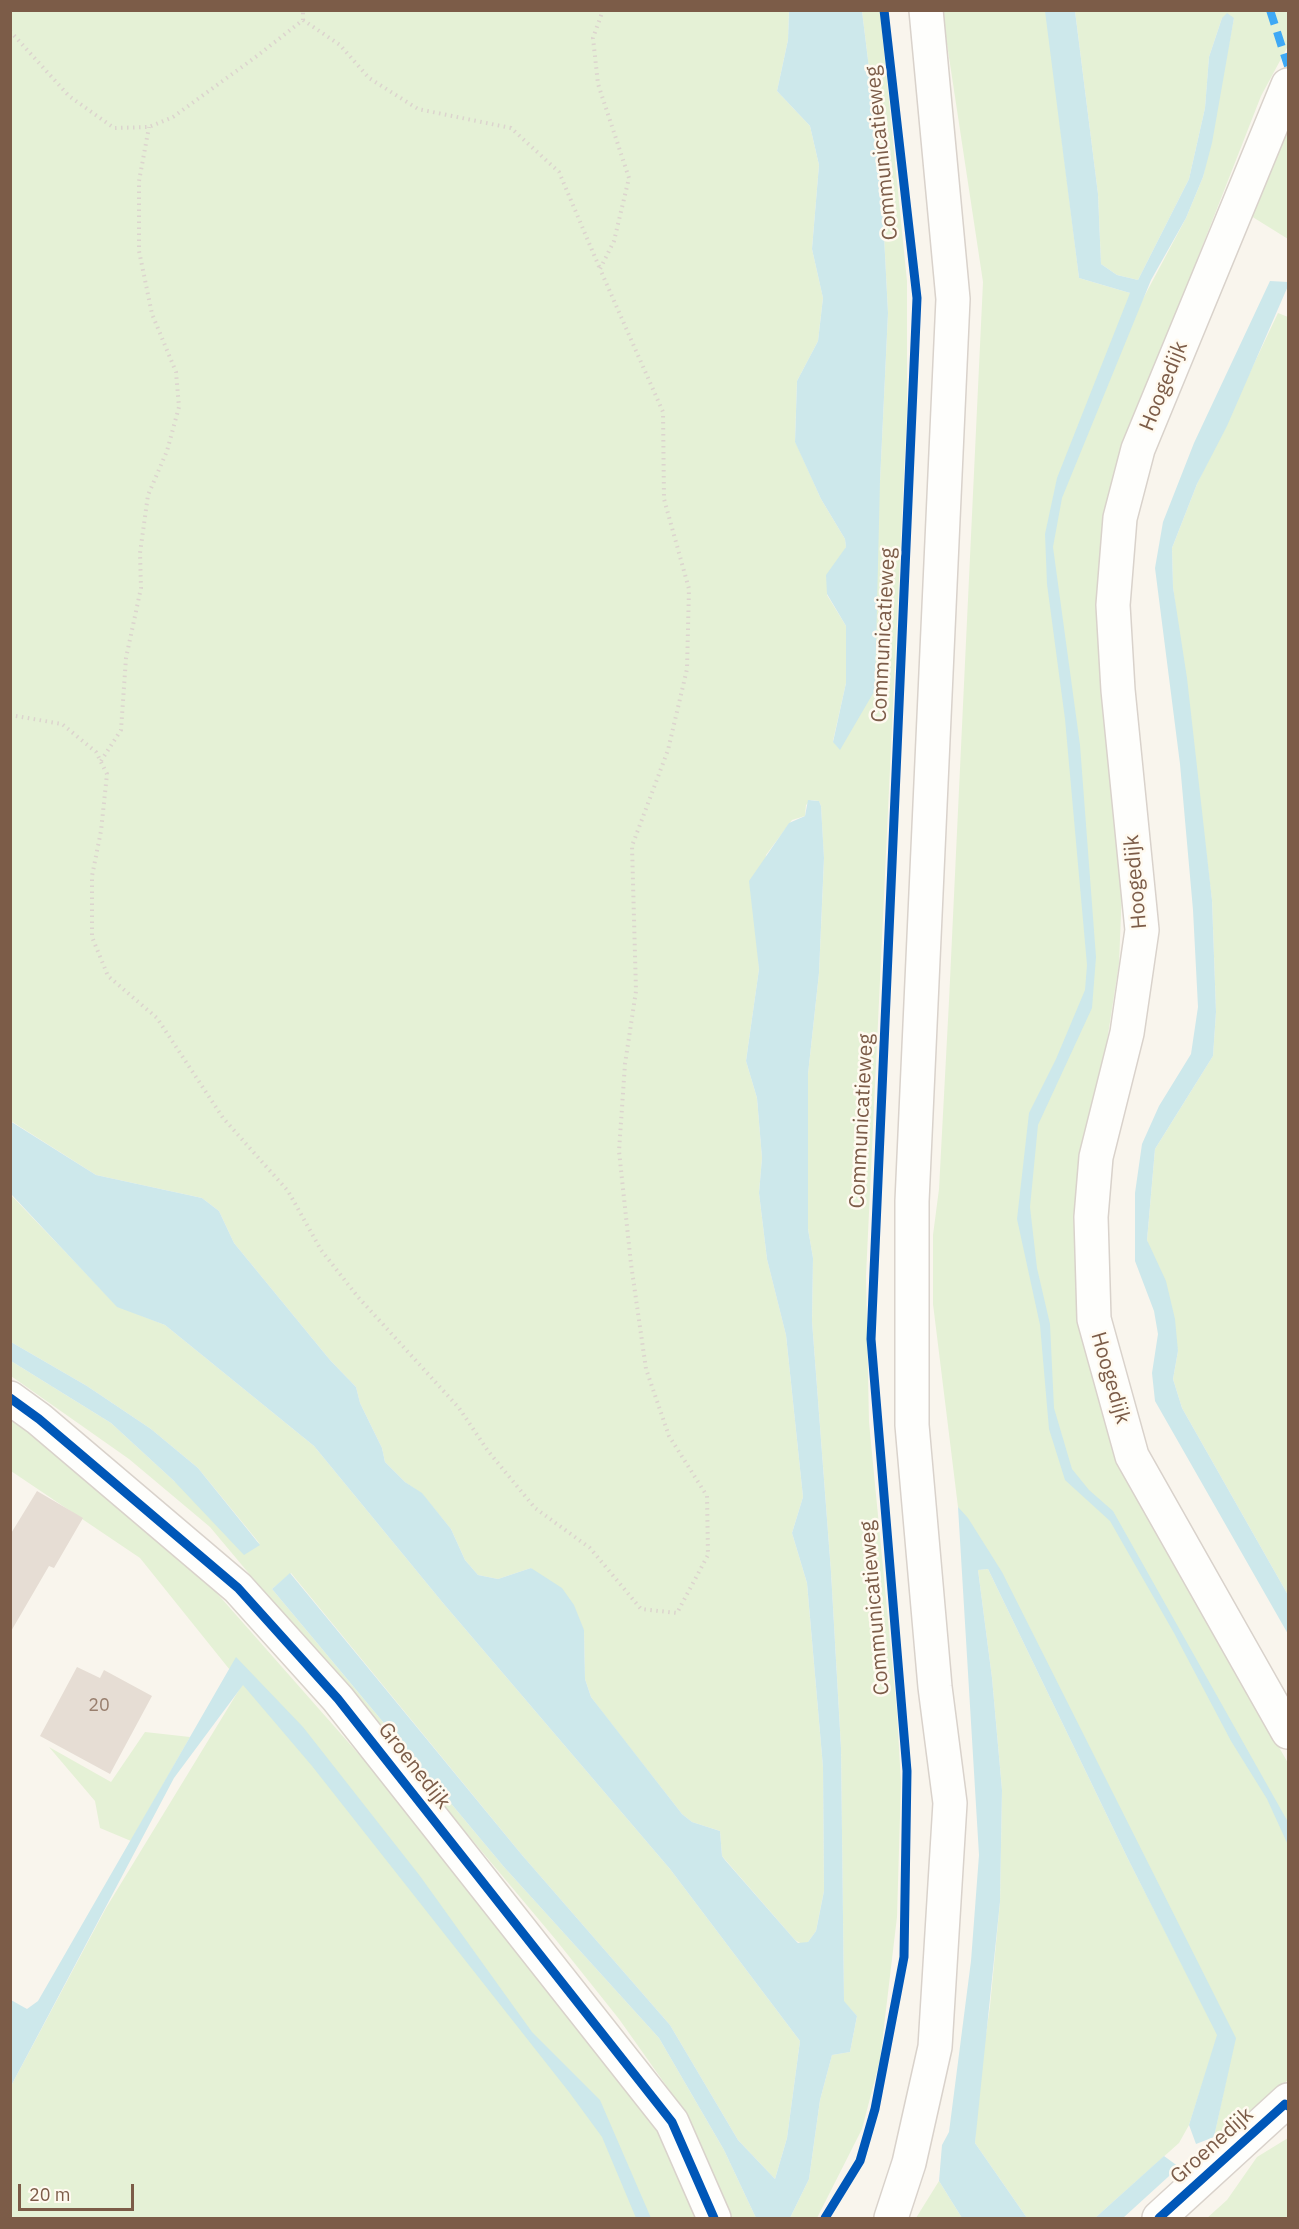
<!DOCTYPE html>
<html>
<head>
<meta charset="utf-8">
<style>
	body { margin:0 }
	#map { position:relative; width:1299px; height:2229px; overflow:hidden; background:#f9f5ed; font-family:"IBM Plex Sans",sans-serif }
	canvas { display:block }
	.frame { position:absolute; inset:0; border:12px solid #7c5c48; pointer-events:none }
	.scale { position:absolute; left:18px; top:2184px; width:116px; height:27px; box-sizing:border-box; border:3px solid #7c5c48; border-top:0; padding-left:8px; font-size:18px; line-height:21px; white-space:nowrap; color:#7c5c48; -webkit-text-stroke:4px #fffaf0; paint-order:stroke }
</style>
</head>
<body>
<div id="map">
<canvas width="1299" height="2229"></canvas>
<div class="frame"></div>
<div class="scale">20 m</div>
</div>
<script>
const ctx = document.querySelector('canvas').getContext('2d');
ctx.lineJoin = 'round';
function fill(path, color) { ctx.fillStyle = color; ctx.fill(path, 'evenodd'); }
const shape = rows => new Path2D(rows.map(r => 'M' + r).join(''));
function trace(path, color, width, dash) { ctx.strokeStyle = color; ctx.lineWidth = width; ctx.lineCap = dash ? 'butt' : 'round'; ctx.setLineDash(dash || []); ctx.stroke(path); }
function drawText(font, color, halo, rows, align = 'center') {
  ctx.font = font + ' "IBM Plex Sans",sans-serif'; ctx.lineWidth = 5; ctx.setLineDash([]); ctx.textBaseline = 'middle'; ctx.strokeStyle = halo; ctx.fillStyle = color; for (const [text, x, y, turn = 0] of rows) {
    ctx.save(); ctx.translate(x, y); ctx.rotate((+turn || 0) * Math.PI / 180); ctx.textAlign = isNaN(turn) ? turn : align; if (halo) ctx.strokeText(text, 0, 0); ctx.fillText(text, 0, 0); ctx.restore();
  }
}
const green = shape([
	[10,11,789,11,788,40,777,91,810,126,819,165,812,249,823,298,818,341,797,381,795,441,821,499,845,539,846,547,827,595,846,626,846,683,833,741,840,749,880,481,888,313,880,158,862,11,880,11,907,281,907,409,866,1276,869,1422,897,1713,901,1783,897,1917,880,2060,862,2129,817,2218,790,2218,809,2179,820,2100,832,2055,850,2052,857,2016,844,2002,841,1748,831,1572,812,1321,813,1258,808,1229,808,1074,819,973,824,859,821,806,819,801,811,800,806,805,805,816,792,820,766,855,757,932,759,969,746,1061,757,1098,762,1158,759,1193,767,1259,786,1335,803,1497,792,1533,807,1583,823,1767,824,1891,816,1931,808,1942,802,1944,795,1940,722,1856,720,1831,692,1822,682,1814,603,1713,591,1697,585,1679,584,1630,531,1568,498,1579,478,1575,465,1560,451,1529,422,1494,405,1482,385,1462,382,1448,360,1403,356,1387,330,1360,234,1243,219,1211,202,1198,96,1175,11,1121],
	[942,11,1046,11,1079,278,1130,293,1137,310,1186,218,1203,177,1234,18,1222,18,1209,57,1205,108,1189,179,1138,280,1117,275,1101,264,1098,194,1075,11,1288,11,1288,46,1261,96,1120,457,1122,889,1119,964,1100,1086,1077,1189,1075,1284,1092,1370,1133,1492,1288,1763,1288,2080,1260,2105,1214,2137,1235,2038,958,1507,933,1304,933,1235,939,1189,949,1001,983,282],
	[1288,118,1288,239,1251,216],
	[1278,313,1288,317,1288,1595,1182,1408,1173,1379,1178,1351,1147,1240,1155,1149,1213,1056,1216,1012,1212,900,1173,587,1172,548,1197,484],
	[10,1194,117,1306,165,1325,314,1446,443,1603,670,1869,800,2041,787,2138,775,2179,738,2140,670,2025,522,1855,291,1573,272,1589,504,1867,659,2038,724,2150,756,2218,731,2218,712,2170,670,2091,619,2019,556,1940,210,1527,129,1459,11,1376,11,1361,111,1423,174,1481,260,1544,198,1468,151,1429,87,1386,11,1342],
	[10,1413,166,1542,215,1591,541,1961,642,2094,700,2218,11,2218,11,2086,106,1908,242,1685,140,1558,11,1471],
	[988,1569,1128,1859,1218,2035,1189,2125,1179,2143,1095,2218,1027,2218,975,2143,978,2089,990,2006,1000,1902,1002,1790,992,1678,978,1570],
	[145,1732,190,1737,131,1841,100,1828,95,1801,49,1747,111,1782],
	[1288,2138,1288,2218,1207,2218,1227,2200,1257,2157],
	[939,2181,962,2218,916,2218]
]);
const water = shape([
	[789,11,862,11,880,158,888,313,880,481,875,690,840,750,833,742,846,683,846,626,827,594,826,575,846,547,845,539,821,499,795,442,797,381,818,341,823,298,812,249,819,165,810,126,777,91,788,40],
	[1045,11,1075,11,1098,194,1101,264,1117,275,1138,280,1189,179,1205,108,1209,57,1222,18,1227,13,1234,18,1212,143,1203,177,1186,218,1151,280,1062,498,1053,547,1080,745,1096,957,1092,1008,1038,1125,1030,1207,1037,1268,1050,1324,1054,1408,1072,1469,1089,1490,1113,1511,1288,1822,1288,1845,1267,1799,1231,1741,1174,1633,1110,1521,1065,1480,1049,1429,1040,1325,1017,1219,1029,1113,1056,1059,1085,990,1087,965,1065,719,1047,584,1045,534,1057,478,1130,293,1079,278],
	[1270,281,1288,282,1288,286,1227,426,1197,484,1172,548,1173,587,1187,678,1212,900,1216,1012,1213,1056,1155,1149,1147,1240,1166,1281,1175,1319,1178,1351,1173,1379,1182,1408,1288,1595,1288,1634,1155,1401,1152,1373,1158,1334,1154,1311,1135,1261,1135,1193,1142,1144,1159,1106,1191,1054,1198,1007,1193,910,1180,764,1155,568,1163,522,1194,443],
	[808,800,819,801,821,806,824,858,819,973,808,1074,808,1229,813,1258,812,1321,831,1572,841,1748,844,2001,857,2016,850,2052,832,2055,820,2100,809,2179,790,2218,756,2218,724,2150,659,2038,504,1867,272,1589,290,1573,522,1855,670,2025,738,2140,775,2179,787,2138,800,2041,670,1869,443,1603,314,1446,165,1325,117,1307,11,1194,10,1121,96,1175,202,1198,219,1211,234,1243,330,1360,356,1387,360,1403,382,1448,385,1462,405,1482,422,1493,451,1529,465,1560,478,1575,498,1579,531,1568,562,1588,574,1605,584,1630,585,1679,591,1697,682,1814,692,1822,720,1831,722,1856,725,1860,795,1940,798,1943,808,1942,816,1931,824,1891,823,1767,807,1583,792,1533,803,1497,786,1335,767,1259,759,1193,762,1158,757,1098,746,1061,759,969,749,881,789,823,805,816],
	[11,1342,87,1386,151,1429,198,1468,260,1545,244,1555,174,1481,111,1423,11,1361],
	[958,1507,968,1518,1002,1572,1236,2038,1214,2137,1196,2144,1189,2125,1217,2035,1128,1859,988,1569,978,1570,992,1678,1002,1790,1000,1902,975,2143,1027,2218,962,2218,939,2181,942,2145,949,2132,971,1961,979,1855],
	[236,1657,303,1727,420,1876,532,2032,600,2100,651,2218,636,2218,602,2137,569,2092,312,1766,243,1685,174,1778,11,2086,11,2000,27,2009,38,2001],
	[1164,2156,1179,2167,1123,2218,1095,2218]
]);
const building = shape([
	[37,1491,83,1518,54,1568,49,1566,10,1633,10,1535],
	[77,1667,100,1678,104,1670,152,1696,110,1774,40,1736]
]);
const path = shape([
	[303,20,340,45,369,78,418,109,511,128,559,172,600,269],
	[10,31,69,96,114,128,149,127,173,117,257,56,303,20,303,10],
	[10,715,62,724,96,752,107,774,101,831,92,876,92,937,108,976,157,1018,223,1118,288,1191,321,1250,358,1297,459,1408,488,1451,535,1508,590,1548,641,1609,677,1613,708,1555,707,1496,669,1436,646,1369,631,1264,619,1151,625,1064,636,991,632,846,668,750,687,669,689,589,664,499,663,412,600,269,614,241,629,178,598,84,593,38,603,10],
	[101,761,121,730,126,658,141,588,140,553,148,495,167,451,179,407,176,372,152,314,139,251,139,181,149,127]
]);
const minor = shape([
	[1288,85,1138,449,1120,518,1113,605,1118,690,1142,930,1127,1033,1096,1157,1091,1217,1094,1319,1132,1456,1288,1732],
	[10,1398,39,1419,238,1588,338,1699,672,2122,714,2218],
	[1159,2218,1288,2100]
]);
const tertiary = shape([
	[891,2218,909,2163,935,2047,950,1803,935,1687,912,1425,912,1201,953,299,926,10]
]);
const quiet = shape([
	[1270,10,1288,66]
]);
const cycleway = shape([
	[10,1398,39,1419,238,1588,338,1699,672,2122,714,2218],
	[825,2218,860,2161,875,2109,904,1957,907,1771,871,1339,917,298,884,10],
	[1159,2218,1285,2104,1288,2106]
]);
const numberNames = [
	["20",99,1706]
];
const streetNames = [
	["Communicatieweg",882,153,-96],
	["Hoogedijk",1164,386,-68],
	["Communicatieweg",884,635,-87],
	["Hoogedijk",1136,882,-95],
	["Communicatieweg",862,1121,-87],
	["Hoogedijk",1110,1378,74],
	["Communicatieweg",875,1608,-95],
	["Groenedijk",414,1766,52],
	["Groenedijk",1212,2146,-42]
];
fill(green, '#e5f1d6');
fill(water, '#cde8eb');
fill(building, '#e6ddd4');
trace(minor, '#d9d2cb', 36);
trace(tertiary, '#d9d2cb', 36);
trace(path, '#dcd4ce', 4, [1.5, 4.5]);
trace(minor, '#fefefc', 33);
trace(tertiary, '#fefefc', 33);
trace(quiet, '#3fa9f5', 8, [15, 8]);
trace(cycleway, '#0057b8', 9);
drawText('18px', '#987e6d', null, numberNames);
drawText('21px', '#7c5c48', '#fffaf0', streetNames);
</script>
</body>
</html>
